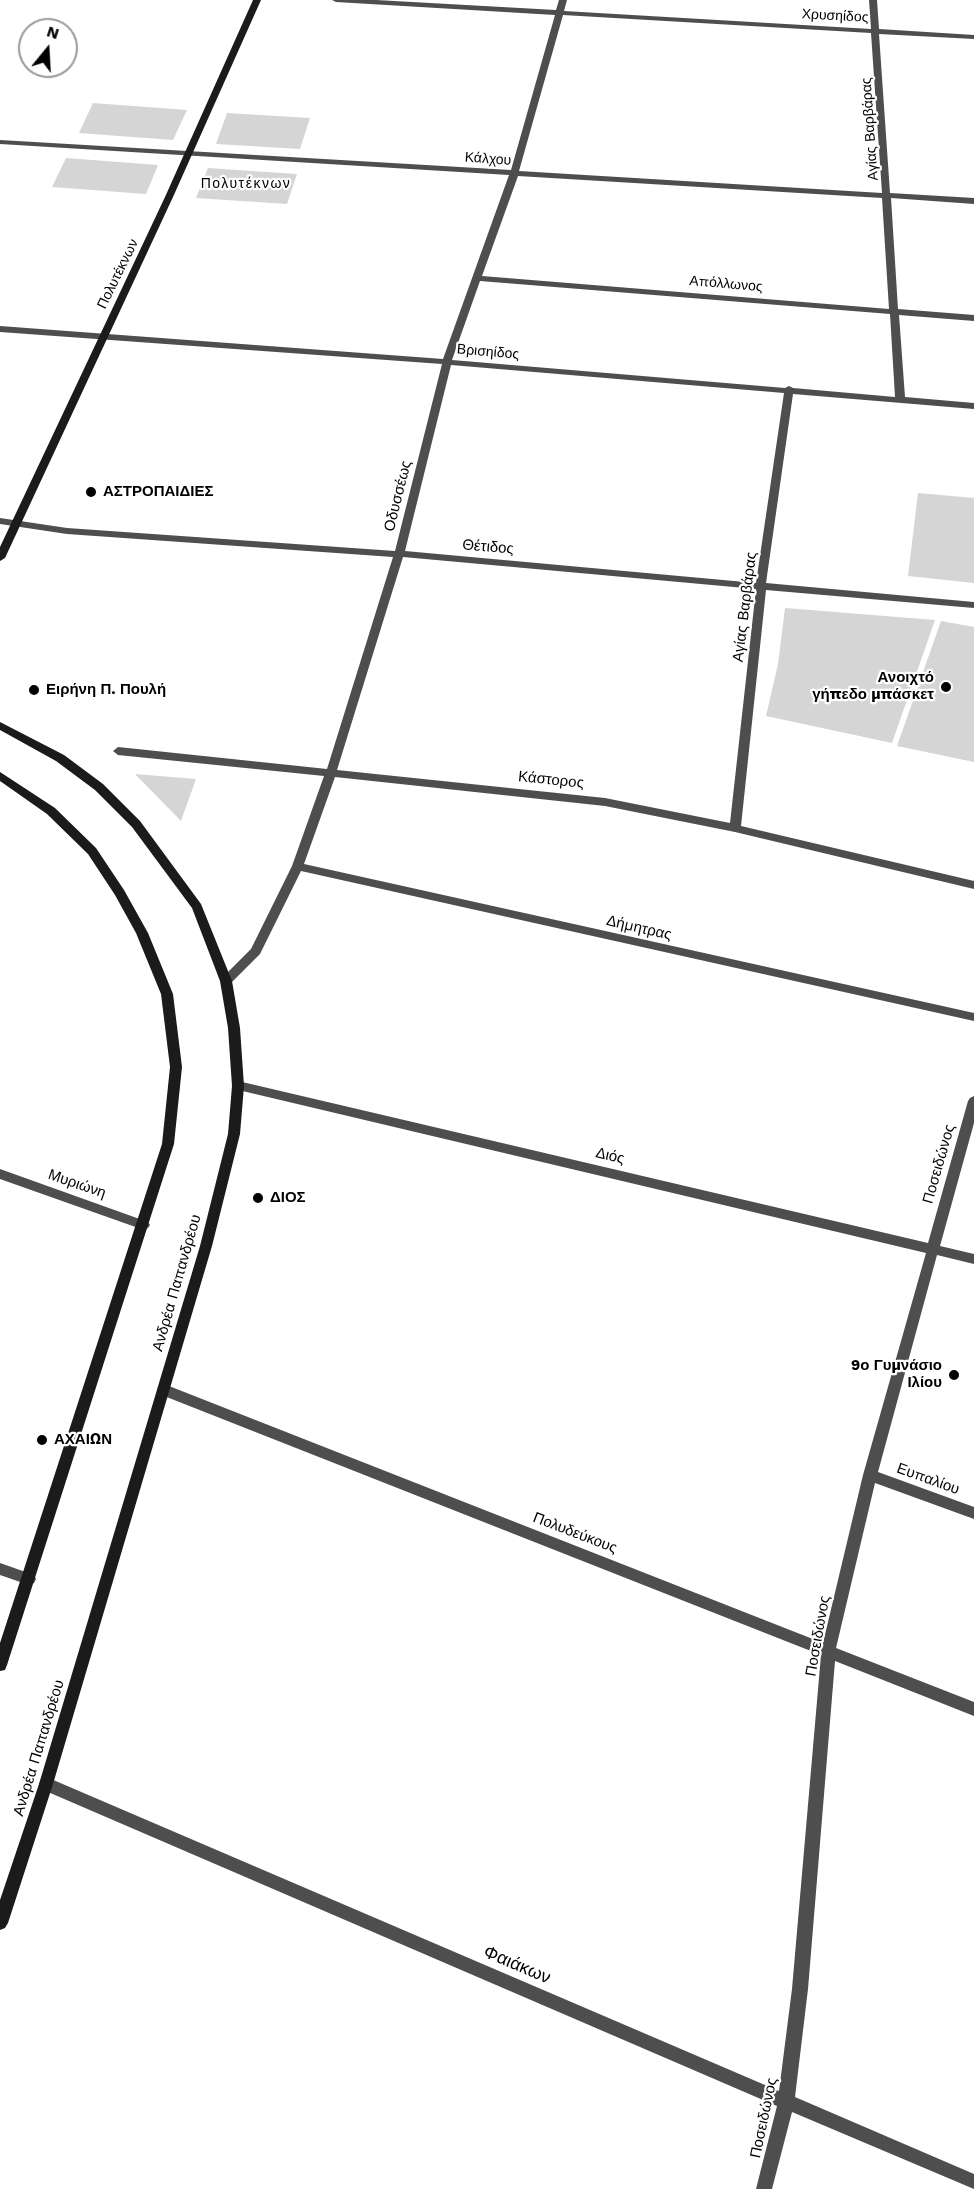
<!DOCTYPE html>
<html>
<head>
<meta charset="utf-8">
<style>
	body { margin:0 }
	#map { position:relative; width:974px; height:2189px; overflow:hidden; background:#fff; font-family:"Work Sans",sans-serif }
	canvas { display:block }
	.north { position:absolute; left:18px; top:18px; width:60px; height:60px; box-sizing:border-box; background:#fff; border:2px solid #999; border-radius:50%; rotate:18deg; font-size:16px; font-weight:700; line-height:24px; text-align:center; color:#000 }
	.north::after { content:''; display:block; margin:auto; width:21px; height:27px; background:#000; clip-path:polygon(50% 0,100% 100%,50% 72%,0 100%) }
</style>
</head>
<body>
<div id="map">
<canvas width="974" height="2189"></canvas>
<div class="north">N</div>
</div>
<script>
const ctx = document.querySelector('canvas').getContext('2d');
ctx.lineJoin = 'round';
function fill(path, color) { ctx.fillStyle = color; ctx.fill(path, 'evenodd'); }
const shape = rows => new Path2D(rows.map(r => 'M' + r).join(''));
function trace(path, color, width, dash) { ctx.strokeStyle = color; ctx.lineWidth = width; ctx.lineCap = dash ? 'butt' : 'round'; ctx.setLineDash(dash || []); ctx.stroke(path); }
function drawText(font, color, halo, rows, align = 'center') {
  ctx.font = font + ' "Work Sans",sans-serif'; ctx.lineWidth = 4.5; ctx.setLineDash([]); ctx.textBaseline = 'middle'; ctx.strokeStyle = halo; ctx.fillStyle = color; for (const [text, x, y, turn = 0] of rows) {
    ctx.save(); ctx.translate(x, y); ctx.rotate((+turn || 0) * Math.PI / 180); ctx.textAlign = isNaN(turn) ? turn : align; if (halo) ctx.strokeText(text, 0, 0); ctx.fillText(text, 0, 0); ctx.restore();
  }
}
const green = shape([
	[93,103,187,110,173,140,79,133],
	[227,113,310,118,300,149,216,144],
	[66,158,158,165,146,194,52,187],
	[208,168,297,174,287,204,196,198],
	[918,493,974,498,974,583,908,576],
	[785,608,935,620,892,743,766,716,778,664],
	[941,621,974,627,974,762,897,746],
	[135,774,196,779,181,821]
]);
const street = shape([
	[332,0,376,0,556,10,559,0,567,0,564,11,871,29,869,0,877,0,879,29,974,35,974,39,879,34,890,193,974,198,974,204,891,198,898,309,974,315,974,321,899,315,905,397,974,403,974,409,793,394,766,583,974,602,974,608,766,590,741,826,974,881,974,889,735,832,605,806,335,777,304,864,974,1013,974,1021,301,871,260,954,230,984,222,984,220,981,222,978,251,949,292,866,324,776,118,755,113,751,118,747,327,769,393,557,67,534,0,524,0,518,67,528,395,551,442,364,0,332,0,326,443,359,509,175,0,144,0,140,511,170,555,15,336,2,332,0],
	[563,15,871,33,882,193,519,171,563,15],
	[518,176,882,198,889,309,482,276,518,176],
	[480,281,890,314,895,397,793,388,789,386,785,388,452,360,480,281],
	[451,365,784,393,756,583,405,551,451,365],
	[403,557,756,589,730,823,605,798,337,770,403,557],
	[238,1081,928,1243,968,1101,970,1098,974,1096,974,1123,940,1246,974,1254,974,1264,937,1255,878,1472,974,1507,974,1519,875,1483,836,1648,974,1702,974,1716,835,1661,808,1989,795,2097,974,2174,974,2189,792,2112,772,2189,756,2189,777,2106,41,1789,39,1784,41,1779,46,1777,51,1779,779,2091,792,1989,821,1655,159,1394,157,1390,159,1386,164,1385,169,1386,823,1643,863,1475,926,1253,234,1089,232,1086,238,1081],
	[0,1169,148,1222,150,1225,148,1228,144,1230,0,1179,0,1169],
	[0,1563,34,1575,36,1579,34,1583,29,1585,0,1575,0,1563]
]);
const secondary = shape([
	[253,0,261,0,173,197,5,558,0,561,0,547,165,197,253,0],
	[0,722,64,755,103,784,140,821,201,904,232,981,240,1028,244,1086,240,1134,212,1246,53,1784,8,1923,5,1928,0,1930,0,1900,39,1784,200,1246,228,1134,232,1086,228,1028,220,981,192,908,132,827,95,790,56,761,0,730,0,722],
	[0,772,55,808,96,848,124,890,148,933,173,994,182,1067,174,1144,7,1665,5,1670,0,1671,0,1643,162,1144,170,1067,161,994,136,933,115,895,88,854,47,814,0,781,0,772]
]);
const markers = [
	[91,492,6,"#000"],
	[946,687,6,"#000"],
	[34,690,6,"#000"],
	[258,1198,6,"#000"],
	[954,1375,6,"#000"],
	[42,1440,6,"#000"]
];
const farStreetnames = [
	["Χρυσηίδος",835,16,3],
	["Αγίας Βαρβάρας",870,129,-94],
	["Κάλχου",488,159,4],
	["Πολυτέκνων",118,274,-64],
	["Απόλλωνος",726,284,5],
	["Βρισηίδος",488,352,5]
];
const farNeighbourhoodnames = [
	["Πολυτέκνων",246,184]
];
const poiNames = [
	["ΑΣΤΡΟΠΑΙΔΙΕΣ",103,492],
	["Ανοιχτό",934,678,"right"],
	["γήπεδο μπάσκετ",934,695,"right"],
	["Ειρήνη Π. Πουλή",46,690],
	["ΔΙΟΣ",270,1198],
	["9ο Γυμνάσιο",942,1366,"right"],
	["Ιλίου",942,1383,"right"],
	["ΑΧΑΙΩΝ",54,1440]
];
const streetNames = [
	["Οδυσσέως",398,496,-76],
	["Θέτιδος",488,547,5],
	["Αγίας Βαρβάρας",745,607,-83],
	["Κάστορος",551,780,6],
	["Δήμητρας",639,928,13],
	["Διός",610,1156,13],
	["Ποσειδώνος",939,1164,-74],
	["Μυριώνη",77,1184,19],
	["Ανδρέα Παπανδρέου",177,1283,-74],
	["Ευπαλίου",928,1479,20],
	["Πολυδεύκους",575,1533,21],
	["Ποσειδώνος",818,1636,-80],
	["Ανδρέα Παπανδρέου",39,1748,-73],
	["Ποσειδώνος",764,2118,-78]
];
const nearStreetnames = [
	["Φαιάκων",517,1965,23]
];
fill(green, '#d5d5d5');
fill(street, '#4e4e4e');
fill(secondary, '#1b1b1b');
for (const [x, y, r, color] of markers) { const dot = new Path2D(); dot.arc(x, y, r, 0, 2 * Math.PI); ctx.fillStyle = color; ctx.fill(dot); trace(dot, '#fff', 2); }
drawText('14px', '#000', '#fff', farStreetnames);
ctx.letterSpacing = '1.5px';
drawText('14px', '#000', '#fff', farNeighbourhoodnames);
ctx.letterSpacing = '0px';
drawText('bold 15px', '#000', '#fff', poiNames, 'left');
drawText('15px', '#000', '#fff', streetNames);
drawText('18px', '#000', '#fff', nearStreetnames);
</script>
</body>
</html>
